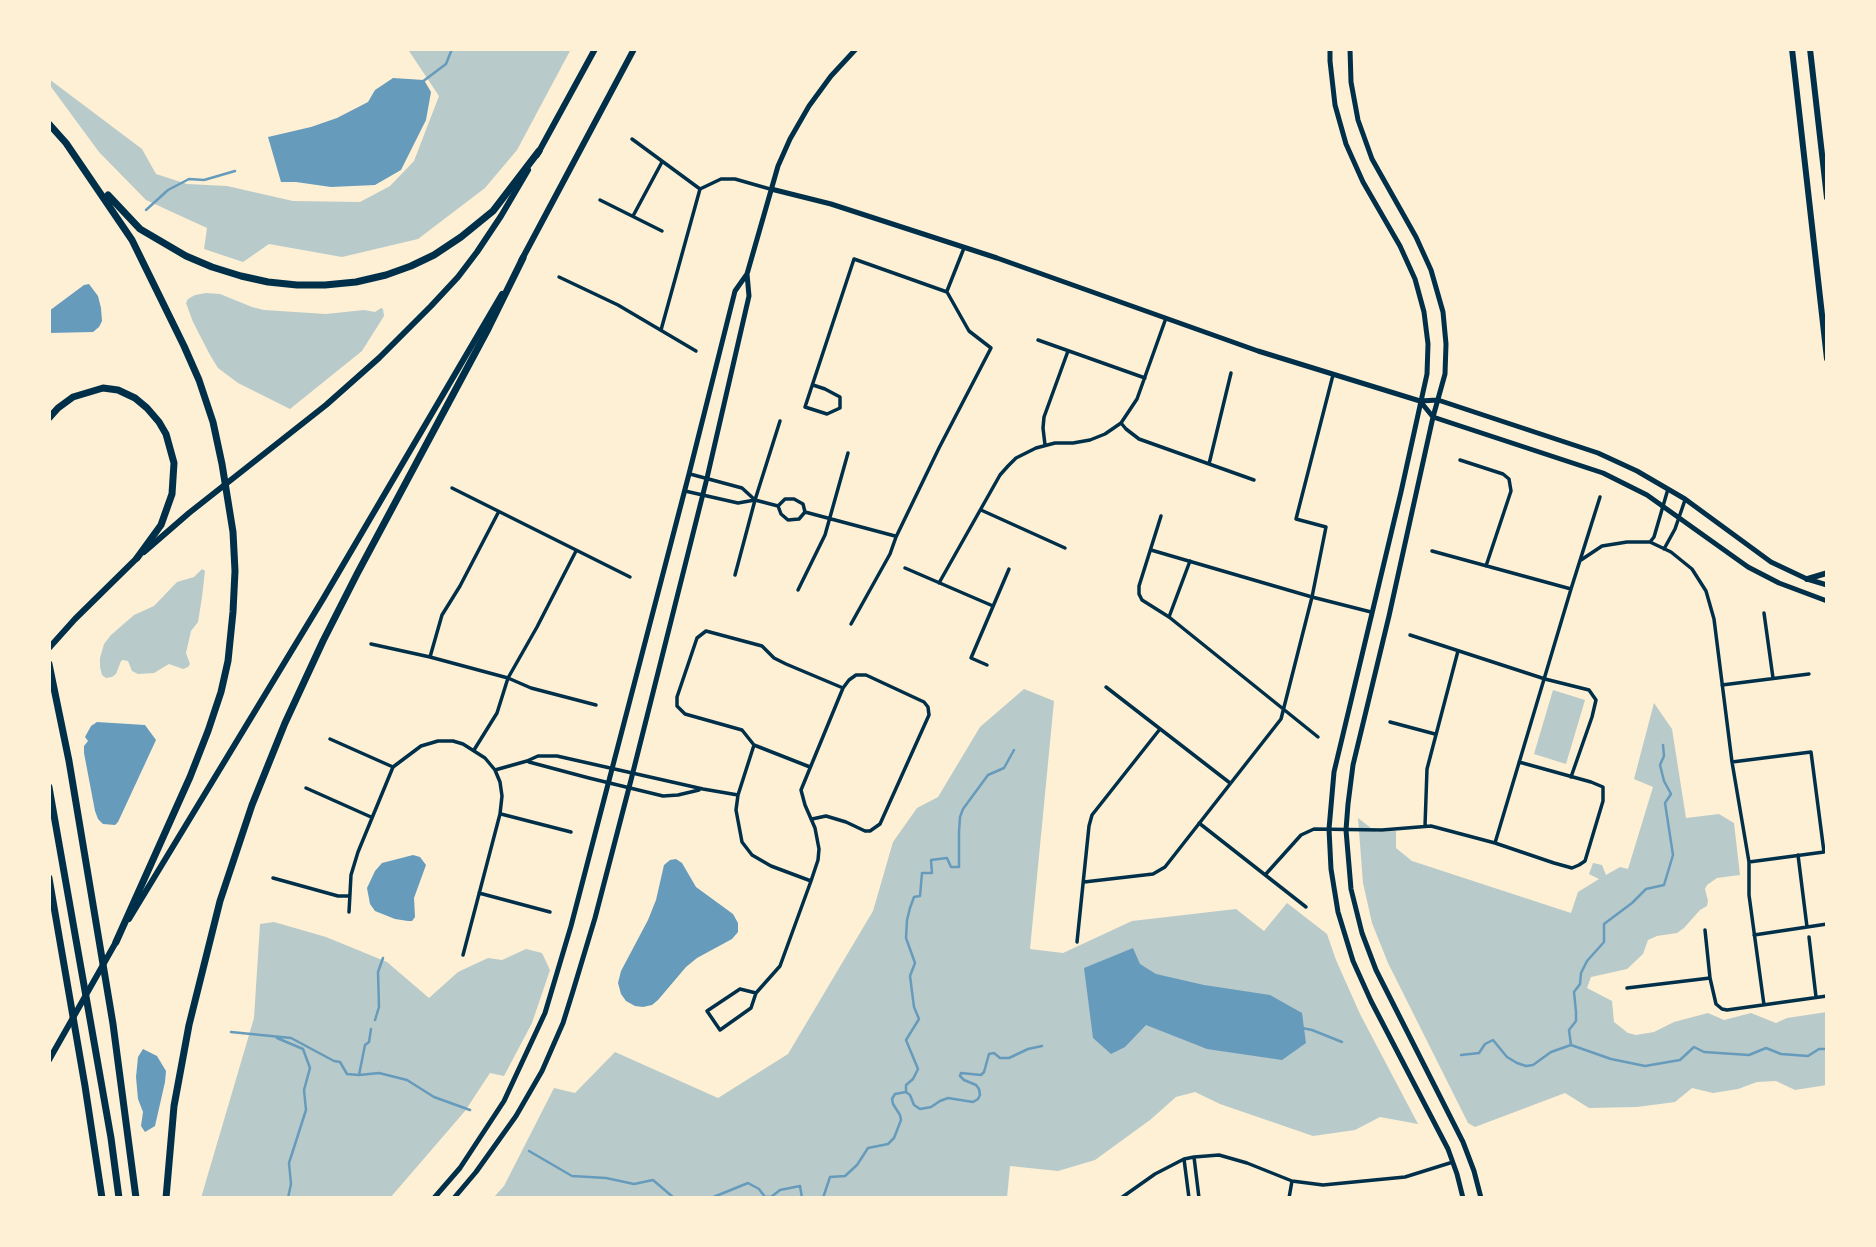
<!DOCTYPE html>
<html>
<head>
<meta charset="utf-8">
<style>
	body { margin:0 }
	#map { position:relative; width:1876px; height:1247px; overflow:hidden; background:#fdf0d5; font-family:"Roboto Condensed",sans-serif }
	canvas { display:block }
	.frame { position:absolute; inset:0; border:51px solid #fdf0d5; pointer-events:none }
</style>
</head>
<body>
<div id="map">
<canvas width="1876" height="1247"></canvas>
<div class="frame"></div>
</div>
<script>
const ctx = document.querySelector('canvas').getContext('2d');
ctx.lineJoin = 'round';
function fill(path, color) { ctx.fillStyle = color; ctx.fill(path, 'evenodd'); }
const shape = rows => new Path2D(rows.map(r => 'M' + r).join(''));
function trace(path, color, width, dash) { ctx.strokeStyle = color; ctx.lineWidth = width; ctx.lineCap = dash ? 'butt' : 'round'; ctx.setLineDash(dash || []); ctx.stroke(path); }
const green = shape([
	[410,49,571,49,517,150,485,188,418,239,342,257,269,244,243,262,204,249,207,228,146,200,99,152,49,84,49,79,142,149,156,174,187,184,227,186,293,201,360,202,390,186,414,161,439,96,409,51],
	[206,293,220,294,252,307,264,310,326,314,364,310,375,312,381,308,383,309,384,316,362,351,290,409,238,383,218,368,210,355,193,322,186,303,188,299,195,295],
	[202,569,205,571,202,597,198,622,191,631,186,653,190,664,188,667,183,669,169,664,154,673,138,674,132,671,128,661,123,660,121,661,116,674,112,677,106,678,102,675,100,667,100,658,104,644,111,635,134,615,154,606,177,582,194,577],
	[1024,689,1054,701,1030,949,1063,953,1132,921,1236,909,1264,931,1287,903,1327,934,1336,960,1360,1014,1418,1124,1380,1117,1355,1130,1313,1136,1220,1104,1195,1092,1176,1097,1150,1120,1095,1160,1058,1171,1010,1166,1007,1198,493,1198,504,1186,554,1088,575,1093,615,1052,718,1098,788,1054,873,911,893,842,917,808,938,797,980,727],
	[1553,690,1585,700,1566,764,1534,754],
	[1654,703,1672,729,1686,818,1719,814,1734,823,1740,875,1717,878,1707,885,1705,889,1708,901,1707,906,1700,910,1684,928,1677,933,1657,936,1648,940,1643,954,1627,969,1591,977,1587,988,1612,1001,1614,1022,1628,1033,1636,1035,1654,1032,1674,1022,1708,1013,1724,1020,1751,1013,1776,1023,1787,1018,1827,1012,1827,1085,1795,1090,1776,1081,1757,1082,1738,1089,1713,1093,1692,1088,1675,1102,1637,1107,1589,1108,1565,1093,1475,1127,1468,1123,1388,963,1372,923,1363,883,1358,818,1376,832,1396,831,1396,848,1412,861,1571,913,1578,892,1599,879,1589,874,1593,863,1602,865,1606,875,1620,867,1628,869,1653,787,1634,779],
	[274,922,326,937,387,962,429,998,458,972,488,958,502,960,526,949,542,953,550,970,532,1023,504,1076,490,1073,465,1111,390,1198,201,1198,254,1018,260,924]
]);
const water = shape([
	[393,78,424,80,431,92,426,120,401,170,375,185,331,187,296,182,281,182,268,137,311,127,337,118,368,102,375,90],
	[89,284,98,296,101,308,102,321,99,327,93,332,49,333,49,311,84,285],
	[97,722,145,725,156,740,118,822,115,825,103,824,98,819,95,811,84,753,84,746,88,741,85,737,91,726],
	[413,855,420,857,426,865,414,898,415,917,412,921,408,921,395,919,375,911,370,904,367,888,375,871,382,863],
	[676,859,682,863,696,887,733,914,738,923,738,932,732,939,697,958,686,967,658,1000,652,1005,643,1007,635,1006,626,1001,621,994,618,983,621,971,648,920,656,900,664,865,670,860],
	[1133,948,1140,964,1156,974,1204,985,1270,995,1302,1013,1306,1043,1282,1060,1207,1049,1146,1025,1125,1047,1111,1054,1093,1038,1084,968],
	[143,1049,157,1056,166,1071,165,1082,155,1126,145,1132,141,1126,143,1112,138,1099,136,1077,138,1057]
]);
const stream = shape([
	[422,82,446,64,452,49],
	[146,210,168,190,189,179,204,180,235,171],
	[375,1020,379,1007,378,972,383,958],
	[1302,1028,1312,1030,1342,1042],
	[231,1032,291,1038,334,1061,340,1062,347,1074,359,1075,379,1073,407,1080,434,1097,470,1110],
	[277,1038,303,1049,310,1068,304,1090,306,1110,289,1163,291,1184,288,1198],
	[1571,1045,1569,1030,1576,1021,1576,1012,1574,992,1580,984,1581,973,1587,961,1604,942,1604,924,1632,903,1646,889,1664,885,1673,855,1665,803,1671,794,1664,781,1660,765,1664,756,1663,745],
	[1461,1055,1479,1053,1485,1044,1493,1040,1507,1057,1517,1063,1526,1066,1533,1065,1551,1052,1571,1045,1611,1059,1645,1066,1680,1060,1694,1047,1704,1052,1749,1055,1766,1048,1781,1054,1808,1056,1819,1049,1827,1049],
	[359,1075,365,1045,369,1042,371,1029],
	[906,1092,906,1085,913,1079,918,1069,906,1040,919,1019,914,1007,910,976,915,963,906,938,907,920,910,908,914,897,920,896,922,873,932,873,931,860,947,858,951,867,959,867,959,832,960,817,963,809,988,775,1004,768,1014,750],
	[529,1151,572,1176,606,1178,634,1184,653,1180,674,1198],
	[711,1198,748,1183,759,1189,765,1197,771,1197,780,1190,800,1186,802,1198],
	[823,1198,830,1177,845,1176,857,1165,868,1148,888,1144,894,1138,901,1120,900,1115,893,1104,892,1099,895,1094,906,1092,910,1095,914,1105,920,1109,931,1107,940,1101,948,1098,973,1102,978,1099,980,1095,979,1089,976,1085,964,1080,960,1076,961,1073,981,1075,984,1072,989,1054,994,1053,1000,1058,1009,1058,1028,1049,1042,1046]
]);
const minor = shape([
	[632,139,700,189],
	[700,189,721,179,735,179,770,189],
	[600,200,662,231],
	[633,216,662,162],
	[559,277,618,305,696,351],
	[947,291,964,248],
	[661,330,700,189],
	[1038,340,1145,378],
	[813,385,825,389,840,397,840,408,827,414,805,407,854,259,947,292,969,331,991,348,939,448,896,537,890,554,851,624],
	[1121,423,1126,429,1139,439,1254,480],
	[1045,445,1043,428,1044,417,1068,351],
	[1460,460,1503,474,1509,479,1511,491,1486,566],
	[1209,464,1231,373],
	[690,474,742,488,755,500],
	[452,488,630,577],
	[685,491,738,503,755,500,778,506],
	[778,506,781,514,788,520,799,519,805,512],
	[778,506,785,499,794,499,803,504,805,512],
	[981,510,1065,548],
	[805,512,895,536],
	[1161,516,1139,586,1139,594,1142,600,1169,617,1318,737],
	[1650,542,1654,537,1668,489],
	[1664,549,1675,529,1685,500],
	[1151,550,1312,597,1371,612],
	[1432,551,1571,589],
	[1581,560,1602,546,1627,542,1650,542,1671,552,1692,569,1706,591,1714,619,1732,762,1749,862,1749,895,1764,1005],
	[905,568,993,606],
	[735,575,755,500,780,421],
	[939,583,1000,475,1008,466,1016,458,1036,448,1055,443,1073,443,1090,440,1105,434,1121,423,1137,399,1166,318],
	[798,590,825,535,848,453],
	[1764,613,1773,678],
	[1169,617,1190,561],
	[1410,635,1545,679,1589,690,1596,700,1592,717,1571,777],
	[371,644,430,657,508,678,531,688,596,705],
	[430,657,442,615,460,586,498,513],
	[987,665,971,658,1009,569],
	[1722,685,1809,674],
	[1106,687,1230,783],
	[1390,722,1435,734],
	[330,739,393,767],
	[754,745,738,795,736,810,742,842,752,855,771,866,811,881],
	[474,750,497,713,508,678,537,627,576,551],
	[529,762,589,778,663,796,678,795,699,790],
	[1732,762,1811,752,1824,852,1749,862],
	[810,767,754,745,742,730,685,714,677,706,677,697,697,638,706,631,762,646,774,658,786,664,843,688],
	[495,770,527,761,538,756,557,756,703,789,738,795],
	[306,788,371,817],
	[501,814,571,832],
	[1199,823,1306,907],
	[1425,826,1427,769,1458,651],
	[1495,843,1571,589,1600,497],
	[1798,855,1807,927],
	[1265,875,1301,835,1314,829,1382,830,1431,826,1495,843,1554,863,1572,868,1579,865,1585,861,1603,801,1603,787,1591,782,1519,762],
	[273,878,338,896,348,896],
	[1084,882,1153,874,1165,867,1281,719,1312,597,1326,527,1296,519,1333,375],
	[479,893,550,912],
	[349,912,351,875,358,852,393,767,421,746,438,741,453,741,463,744,485,758,495,770,500,782,502,796,500,814,463,955],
	[1705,930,1710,978,1716,1004,1722,1009,1727,1010,1827,996],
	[1754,935,1827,924],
	[1809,937,1816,997],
	[1077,942,1089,826,1092,815,1160,729],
	[1627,988,1710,978],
	[756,993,740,989,707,1011,720,1030,751,1008,756,993,780,966,811,881,818,860,819,849,815,828,805,805,801,790,843,688,849,680,856,675,866,675,924,702,928,707,929,715,880,824,870,831,865,831,846,822,826,816,812,819],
	[1194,1157,1199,1198],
	[1184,1159,1189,1198],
	[1121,1198,1155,1174,1184,1159,1194,1157,1219,1155,1247,1163,1292,1181,1323,1185,1405,1177,1453,1162],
	[1289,1198,1292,1181]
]);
const tertiary = shape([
	[1330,49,1330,61,1335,105,1346,144,1363,182,1400,246,1415,279,1424,312,1428,344,1427,374,1401,492,1334,772,1329,829,1331,869,1338,912,1353,961,1371,1001,1448,1149,1457,1174,1463,1198],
	[1350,49,1351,82,1358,120,1372,159,1416,237,1431,270,1443,312,1446,344,1445,374,1433,417,1389,616,1353,765,1348,804,1346,830,1351,889,1362,933,1376,970,1463,1142,1474,1171,1481,1198],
	[771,189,831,204,997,258,1258,351,1420,401,1438,400,1598,453,1637,471,1685,499,1771,562,1807,579,1827,585],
	[1420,401,1433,417,1603,473,1647,495,1748,567,1779,583,1827,601],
	[434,1198,460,1168,504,1101,545,1013,571,926,689,474,735,291,747,274,778,166,790,139,809,106,831,76,856,49],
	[454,1198,476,1172,516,1116,542,1071,563,1023,573,991,595,918,631,780,707,478,749,296,747,274]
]);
const primary = shape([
	[1792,49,1827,359],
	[1810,49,1827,198],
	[537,155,595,49],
	[521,261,634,49],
	[144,552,189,513,326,405,379,358,431,306,458,277,477,252,501,216,528,170],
	[1807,579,1827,573],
	[129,919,323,599,502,294]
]);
const trunk = shape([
	[49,648,75,619,137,558],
	[49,1060,116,942]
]);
const motorway = shape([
	[49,124,66,143,132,240,184,346,199,380,213,422,222,464,233,532,235,571,233,612,228,661,221,692,208,731,190,777,116,942],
	[108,195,140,229,186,256,212,267,241,276,268,282,297,285,325,285,356,282,386,275,411,266,434,255,461,237,493,211,539,151],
	[49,418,58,408,73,397,103,388,118,390,135,398,147,408,159,422,166,434,174,463,172,494,161,525,137,558],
	[49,664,69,761,113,1024,136,1198],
	[49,787,111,1138,119,1198],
	[49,878,85,1086,102,1198],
	[166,1198,174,1106,189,1025,220,901,252,805,285,723,323,641,357,574,488,329,523,258]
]);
fill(green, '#b9caca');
fill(water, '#669bbc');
trace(stream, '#669bbc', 2.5);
trace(minor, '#003049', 3.5);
trace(tertiary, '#003049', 5);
trace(primary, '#003049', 6);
trace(trunk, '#003049', 6);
trace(motorway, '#003049', 7);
</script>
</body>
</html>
